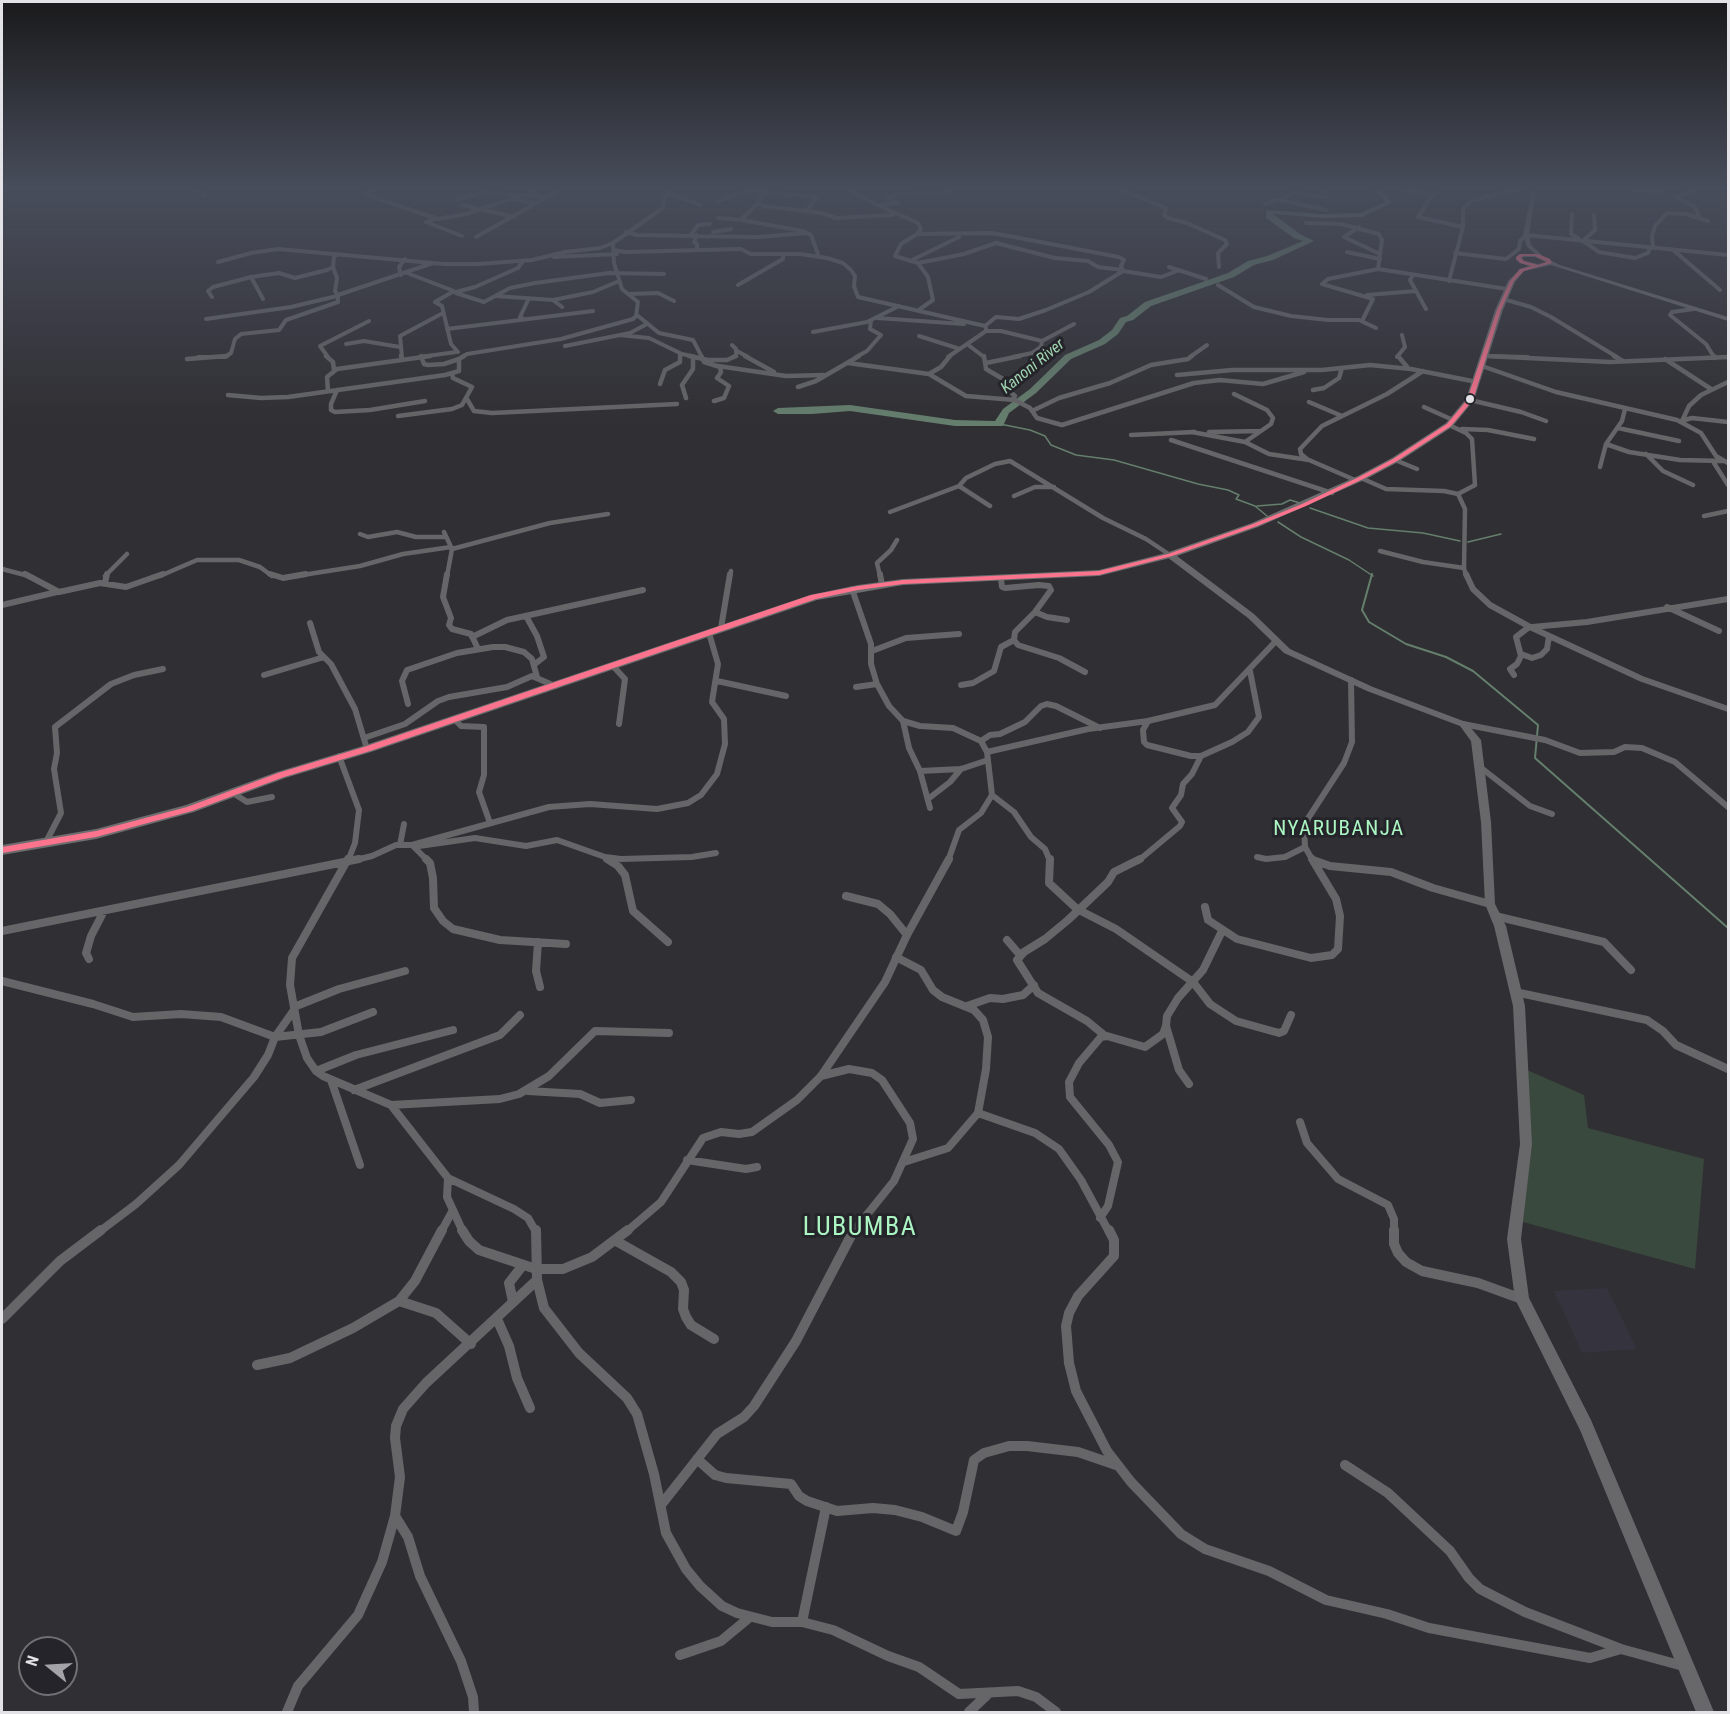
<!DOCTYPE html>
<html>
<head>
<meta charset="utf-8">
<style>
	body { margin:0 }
	#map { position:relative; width:1730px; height:1714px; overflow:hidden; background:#302f33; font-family:"Roboto Condensed",sans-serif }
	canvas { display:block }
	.frame { position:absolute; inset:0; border:3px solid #e3e2e6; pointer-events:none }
	.north { position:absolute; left:18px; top:1636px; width:60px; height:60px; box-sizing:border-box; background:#25242a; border:2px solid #717075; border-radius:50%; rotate:288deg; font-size:16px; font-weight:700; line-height:24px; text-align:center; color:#e3e2e6 }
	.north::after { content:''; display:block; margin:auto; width:21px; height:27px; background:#a4a3a7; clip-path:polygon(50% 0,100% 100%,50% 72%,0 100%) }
</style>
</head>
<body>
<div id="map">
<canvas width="1730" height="1714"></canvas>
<div class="frame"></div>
<div class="north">N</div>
</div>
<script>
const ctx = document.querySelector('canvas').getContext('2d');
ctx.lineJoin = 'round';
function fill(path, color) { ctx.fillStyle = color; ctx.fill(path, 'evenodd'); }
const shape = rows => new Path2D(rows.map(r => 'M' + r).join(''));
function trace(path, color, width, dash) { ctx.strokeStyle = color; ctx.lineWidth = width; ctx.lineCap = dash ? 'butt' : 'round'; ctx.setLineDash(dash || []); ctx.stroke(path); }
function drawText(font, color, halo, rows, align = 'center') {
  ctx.font = font + ' "Roboto Condensed",sans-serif'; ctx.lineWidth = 6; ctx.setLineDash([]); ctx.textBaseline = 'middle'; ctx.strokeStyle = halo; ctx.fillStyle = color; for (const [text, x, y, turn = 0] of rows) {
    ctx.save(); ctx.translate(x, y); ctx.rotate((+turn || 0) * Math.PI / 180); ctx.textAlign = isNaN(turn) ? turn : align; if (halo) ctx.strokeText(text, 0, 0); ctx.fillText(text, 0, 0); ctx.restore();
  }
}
const built = shape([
	[1607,1288,1637,1349,1582,1353,1554,1291]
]);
const green = shape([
	[1527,1070,1584,1095,1588,1128,1704,1159,1695,1269,1523,1222]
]);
const streamFar1 = shape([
	[1000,424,1030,430,1045,436,1051,445,1076,455,1114,460,1198,484,1228,490,1239,495,1236,499,1255,506,1267,516],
	[1257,506,1282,504,1290,500,1300,503],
	[1310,508,1368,528,1423,533,1460,541],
	[1278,522,1301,537,1349,560,1373,576],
	[1468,542,1501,534]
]);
const stream = shape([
	[1372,574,1362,610,1369,622,1406,644,1446,657,1473,671,1538,725,1535,758,1728,928]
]);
const river = shape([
	[1369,189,1376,189,1384,193,1392,203,1362,217,1322,218,1273,214,1300,234,1314,241,1273,260,1254,265,1234,277,1151,306,1133,320,1126,322,1118,334,1105,344,1071,359,1036,393,1009,413,1003,426,955,426,850,411,812,414,778,414,773,411,778,408,850,405,955,420,995,421,1003,409,1030,389,1065,355,1099,340,1112,330,1120,318,1127,316,1145,302,1228,273,1248,261,1267,256,1303,241,1294,238,1266,218,1266,210,1322,214,1361,213,1385,202,1380,195,1369,189]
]);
const streetFar4 = shape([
	[196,189,205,196],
	[374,189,364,194,438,219,466,214,522,195,548,197,562,189],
	[755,189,765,193,757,203,764,206,822,213,836,218,893,215],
	[1119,189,1166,208,1164,215,1168,218,1187,223,1225,240,1227,244,1218,253,1219,267],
	[1403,189,1433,195],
	[1443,189,1431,197,1418,217,1463,227],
	[1632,189,1664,192],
	[1699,189,1676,197,1695,207,1700,218],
	[764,192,817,197,807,210],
	[667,193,701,205],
	[1296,193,1328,197],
	[526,195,537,189],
	[1321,196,1327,189],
	[512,199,536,203],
	[456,200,484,192,516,195],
	[1280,200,1326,210],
	[718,201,754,189],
	[757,204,741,220,803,231,811,235,819,257],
	[1265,204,1289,196,1298,189],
	[462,205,514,217],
	[880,205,898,203,888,198,897,194,944,193,953,189],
	[1572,214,1571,234,1578,238],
	[1594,215,1595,230,1583,241,1599,252,1635,258,1648,253,1650,248],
	[718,218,742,220],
	[434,219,426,222,462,236],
	[1306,223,1341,224,1379,234,1382,240,1378,269],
	[1359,227,1344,237,1380,254],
	[626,232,637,235,757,237,807,233],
	[713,232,731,229],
	[917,234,901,244,895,256,918,263,928,277,933,300,920,309],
	[691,235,698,225,710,224],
	[697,235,694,242,697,244,697,250],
	[476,237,545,198],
	[1653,247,1652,236,1655,226,1667,213,1686,214,1708,221],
	[1672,249,1720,290],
	[614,250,625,252,741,249,751,254,800,254,827,258,843,263,851,270,855,276,854,286,858,297,985,326,996,317,1019,319,1046,310,1089,292,1123,271,1121,266,1124,260,1119,257,1009,236,991,233,917,234,921,229,918,223,875,204,849,189],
	[1347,252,1380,259],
	[1455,253,1506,259,1519,249,1520,241,1526,235,1728,255],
	[554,257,617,254],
	[910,261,959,237],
	[218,262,251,253,278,249,444,264,479,264,532,260,565,252,600,248,613,243],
	[918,263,964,254,996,243,1055,258,1088,261,1098,267,1123,270],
	[333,267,337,278,335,291,338,295],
	[1169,267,1206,279],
	[1123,271,1161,277,1177,271],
	[407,273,454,291,435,302,442,306,451,344,458,352],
	[401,275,399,267,405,259],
	[1413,275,1410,280,1426,309],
	[251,277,263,299],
	[1449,281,1463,227,1463,209,1472,200,1521,189],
	[738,285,783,259,783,256],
	[1218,285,1254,307,1291,316,1328,320,1359,320,1376,328],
	[456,292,475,287,518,268,523,261],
	[456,293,484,302,510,288,535,283,609,273,664,274],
	[630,294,658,293,674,301],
	[1367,295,1416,291],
	[496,296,553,300,562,307],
	[212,297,208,291,213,287,251,277,279,273,295,278,327,270,333,267,334,256,339,254],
	[1503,299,1531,307,1551,317,1617,357],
	[553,300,593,292,619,281],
	[1694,309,1672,312,1670,315,1706,344,1714,357],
	[637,315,659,333,693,340,702,357],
	[877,318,964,324],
	[206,319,291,307,337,296],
	[524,319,520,317,529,298],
	[1362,321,1373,299,1322,284,1328,279,1378,269,1507,289],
	[447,329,593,311],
	[986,331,1001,331,1042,341,1074,324],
	[813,332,867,322,899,306],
	[619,335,649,338,682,354,696,357],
	[919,336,960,349],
	[346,344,364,341,400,347],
	[967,344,984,357],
	[732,345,736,349,736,356,733,357],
	[565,346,630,333,647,324],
	[737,351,748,357],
	[680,353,680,357],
	[1486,356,1528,357],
	[198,357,225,357,231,353,235,339,241,334,279,330,286,320,338,302,338,295,433,263],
	[328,357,320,346,369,321],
	[402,357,400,336,443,313],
	[420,357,456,352],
	[462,357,467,354,561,339,633,319,636,316,638,302,622,289,614,263,613,243,663,208,664,199,670,189],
	[856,357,867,351,881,335,870,329,871,320],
	[948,357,986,331,986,328],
	[1013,357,1032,353,1041,347,1042,341],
	[1190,357,1207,345],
	[1397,357,1405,347,1402,335],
	[1723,357,1728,357]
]);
const streetFar3 = shape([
	[326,356,333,362,334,370],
	[401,356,402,359],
	[421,356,424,364,428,365,444,364,459,359],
	[689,356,708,360,727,360,736,356],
	[701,356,704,362,720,367,721,372,717,378,729,386,724,398,714,401],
	[745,356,774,372],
	[984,356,986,369,1008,382,1008,390,1015,396,1013,399],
	[1398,356,1408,368],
	[1486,356,1610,362,1728,357],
	[1614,356,1623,361],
	[1714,356,1715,358],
	[187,359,227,356],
	[1665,359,1711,389],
	[848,363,929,374,966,396,1015,400,1030,408,1037,418,1062,425,1194,383,1220,380,1263,384,1304,372],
	[986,363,1020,356],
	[718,366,786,376,824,375],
	[1482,366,1556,392,1677,420,1701,433,1716,456,1728,463],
	[929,374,941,367,950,356],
	[1177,375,1232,370,1322,370,1370,365,1411,369,1477,382],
	[660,384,665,370,680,362,680,356],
	[798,387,816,381,859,356],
	[337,390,331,404,331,410,335,412,370,410,425,401],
	[1313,390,1324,388,1339,378,1342,368],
	[328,391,327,377,337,369,430,356],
	[1234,394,1267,410,1273,418,1271,424,1245,442],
	[228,395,261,398,288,397,445,375,459,371,459,359,464,356],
	[686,398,682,385,693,369,693,357],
	[467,399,474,411,492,413,677,404],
	[1470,400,1521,412,1546,421],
	[1309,402,1342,416],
	[1424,407,1453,420],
	[1032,411,1059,398,1110,383,1151,365,1188,359,1192,356],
	[398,416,452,409,462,405,472,387,453,378,452,374],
	[1683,419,1689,406,1701,395,1728,382],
	[1681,421,1692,418,1728,422],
	[1449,425,1466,433,1472,439,1475,485,1458,494],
	[1618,428,1679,441],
	[1462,429,1488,430,1534,439],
	[1192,432,1245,442,1269,454,1309,460,1355,480],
	[1209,432,1261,431],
	[1131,435,1195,432],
	[1171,440,1332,493],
	[1606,444,1629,452,1680,460,1723,461],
	[1646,454,1663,471,1693,485],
	[1307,459,1301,454,1300,449,1322,426,1387,394,1423,371],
	[1395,460,1417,469],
	[1714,463,1728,485],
	[1600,467,1606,444,1622,421,1625,409],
	[1361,478,1386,489,1444,491,1458,494,1465,509,1464,568,1466,576],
	[959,486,990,506],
	[1014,496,1035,487,1054,487],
	[890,512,959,486,966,478,995,464,1010,461,1103,518,1146,539,1170,555],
	[1704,516,1728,511],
	[444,532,452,549,447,576],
	[360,534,368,537,397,532,416,537,446,537],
	[452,549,550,523,608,514],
	[1380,551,1423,562,1464,568],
	[2,569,29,576],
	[105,576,127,554],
	[160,576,197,560,239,560,260,567,272,576],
	[296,576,360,566,403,554,451,547],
	[730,576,731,571],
	[880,576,877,563,891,550,897,540]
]);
const streetFar2 = shape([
	[25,574,59,592,100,583,126,587,163,574],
	[270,574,283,578,306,574],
	[447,574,443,597,451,618,449,625,452,629,471,634,478,649],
	[880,574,882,585],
	[1466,574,1473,589,1490,605,1530,627,1642,679,1728,709],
	[1001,579,1002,587,1005,588,1039,585,1049,586,1051,590,1035,612,1015,632,1014,640,1018,645,1059,658,1085,672],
	[105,583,107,574],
	[852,589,871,644,871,664,877,684,889,706,903,721,909,748,920,771,930,808],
	[2,605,57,592],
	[1667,607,1719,631],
	[1035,612,1047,617,1067,620],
	[526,616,537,636,544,657,535,664],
	[310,623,319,652,331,664,355,709,367,749],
	[1532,627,1587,622,1728,599],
	[721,628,730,574],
	[472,637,507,620,643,590],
	[872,651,906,638,959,634],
	[1521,654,1532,658,1541,655,1547,649,1549,636],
	[613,666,625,679,619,724],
	[264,675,324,657],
	[1514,675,1510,669,1517,664,1521,656,1516,637,1529,627],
	[717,681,786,696],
	[961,685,973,683,994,671,1001,647,1014,640],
	[856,687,877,684],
	[408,704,402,681,407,670,457,653,493,647,505,647,524,652,532,659,537,677],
	[454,719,461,726,484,727,484,775,479,792,490,823],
	[903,721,920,726,953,728,981,741,987,752,992,795,981,813,959,830,948,861],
	[1148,721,1143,730,1144,742,1147,745,1191,756,1201,756,1232,742,1248,732,1259,717,1250,671],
	[1463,724,1545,740,1580,753,1614,752,1625,747,1642,748,1675,762,1728,807],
	[364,738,405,724,438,701,449,697,507,687,532,676,555,686],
	[981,741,990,735,1000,734,1025,722,1041,706,1047,704,1056,706,1100,728],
	[987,752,1088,729,1148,721,1215,705,1275,642],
	[339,756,359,810,355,843,348,861],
	[1480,767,1530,806,1552,814],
	[920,771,961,769,988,760],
	[233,793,247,802,272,797],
	[992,795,1014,812,1031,837,1045,849,1050,861],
	[928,799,950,782,961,769],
	[45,844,61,813,54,769,57,753,55,727,111,684,134,675,163,669],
	[400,845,404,824],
	[413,846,428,861],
	[419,846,475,838,526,846,557,840,605,857,621,859,692,857,716,853],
	[1305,847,1313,861],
	[1257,857,1266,859,1285,857,1305,847,1304,827,1307,820,1344,763,1352,742,1351,680],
	[607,859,610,861],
	[352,861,372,856,396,845,412,845,549,807,590,804,657,809,688,803,701,795,717,774,725,744,724,719,712,702,718,664,709,633],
	[1138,861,1180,826,1182,822,1172,808,1181,795,1183,784,1192,774,1201,756]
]);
const streetFar1 = shape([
	[348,859,292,958,290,985,299,1035,307,1058,316,1071,323,1076,391,1105,448,1178,514,1209,528,1218,536,1232],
	[426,859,430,863,433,878,434,908,443,921,453,929,500,940,566,944],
	[607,859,618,866,625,875,633,911,668,942],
	[1050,859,1049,883,1077,909,1116,929,1193,982,1210,1004,1236,1021,1279,1033,1284,1031,1291,1015],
	[1313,860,1330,866,1391,872,1433,888,1490,904],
	[846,896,878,904,890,914,907,935],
	[1205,907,1208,920,1237,939,1311,958,1332,955,1338,949,1340,916,1336,899,1312,859],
	[1495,916,1604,942,1631,970],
	[2,931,359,859],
	[1007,940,1020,955],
	[538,942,536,971,540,987],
	[896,957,921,970,933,990,942,997,974,1010,983,1020,988,1037,986,1069,978,1113,948,1148,904,1162],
	[89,959,86,953,91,936,104,911],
	[2,981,93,1004,133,1017,181,1014,221,1017,275,1037,321,1032,373,1012],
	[1515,992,1647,1020,1663,1031,1676,1045,1728,1069],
	[967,1006,990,998,1003,999,1023,995,1034,985],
	[294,1007,339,989,405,971],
	[1104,1035,1087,1021,1038,993,1017,960,1024,952,1045,939,1068,920,1108,882,1114,872,1140,859],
	[316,1071,356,1055,453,1030],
	[821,1076,849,1069,872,1073,882,1080,910,1123,913,1139,894,1181,853,1232],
	[331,1080,360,1165],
	[1189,1084,1179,1070,1166,1026,1167,1016,1178,998,1203,970,1222,931],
	[354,1090,500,1035,520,1015],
	[528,1091,580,1094,600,1103,631,1100],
	[391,1105,500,1099,519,1094,549,1076,595,1031,669,1033],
	[978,1113,1035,1133,1059,1149,1081,1180,1109,1232],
	[1300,1122,1307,1143,1338,1179,1388,1205,1394,1219,1394,1232],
	[687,1160,746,1169,757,1167],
	[448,1178,447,1197,463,1232],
	[1100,1218,1108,1206,1118,1162,1109,1145,1070,1097,1069,1082,1079,1063,1101,1037,1107,1036,1145,1047,1163,1034,1166,1026],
	[99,1232,136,1204,179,1165,254,1077,268,1055,275,1037,294,1010],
	[441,1232,453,1210],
	[626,1232,661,1202,703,1138,721,1132,739,1134,752,1132,797,1100,821,1076,885,982,907,935,949,859]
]);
const street = shape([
	[462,1230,469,1241,479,1250,536,1269,563,1269,592,1257,628,1230],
	[536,1230,537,1280,544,1308,579,1353,627,1398,637,1414,654,1474,666,1533,686,1569,700,1586,722,1606,737,1613,772,1622,802,1622,833,1630,888,1656,919,1667,959,1694,1018,1691,1036,1697,1056,1712],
	[1109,1230,1114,1240,1114,1256,1078,1296,1069,1313,1066,1326,1069,1363,1076,1391,1107,1451,1131,1482,1181,1534,1205,1549,1269,1571,1326,1600,1387,1614,1429,1628,1590,1658,1621,1649],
	[1394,1230,1394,1244,1398,1253,1406,1262,1422,1271,1478,1283,1522,1299],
	[616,1241,671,1272,681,1282,684,1290,683,1309,686,1317,691,1325,714,1339],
	[399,1301,436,1313,471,1344],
	[513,1302,509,1283,523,1265],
	[2,1319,60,1261,101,1230],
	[497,1319,509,1346,517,1378,530,1408],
	[257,1365,290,1358,353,1328,399,1301,415,1281,442,1230],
	[697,1459,715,1475,726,1478,791,1484,799,1496,807,1501,837,1511,873,1508,895,1510,922,1517,956,1531,963,1512,974,1460,984,1453,1009,1446,1027,1446,1078,1452,1116,1465],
	[1345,1465,1388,1493,1450,1551,1469,1578,1480,1589,1525,1612,1621,1649,1683,1666],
	[661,1505,717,1434,744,1417,754,1406,796,1341,854,1230],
	[395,1516,408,1537,420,1576,461,1661,473,1697,474,1712],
	[802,1622,826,1507],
	[680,1655,721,1641,750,1617],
	[287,1712,298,1686,358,1615,382,1562,395,1516,400,1477,395,1438,396,1426,403,1409,426,1383,537,1280],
	[969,1712,988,1694]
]);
const secondary = shape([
	[1167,553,1173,553,1254,614,1290,649,1373,687,1466,722,1481,740,1491,822,1495,904,1506,926,1525,1006,1532,1144,1521,1239,1529,1298,1591,1420,1714,1712,1696,1712,1580,1430,1515,1299,1507,1239,1520,1144,1513,1006,1494,926,1485,904,1481,822,1471,741,1460,726,1367,691,1284,653,1248,618,1167,557,1167,553]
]);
const primary = shape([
	[1532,189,1536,189,1529,235,1531,245,1543,256,1540,258,1527,247,1523,235,1532,189]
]);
const highway = shape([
	[1520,254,1538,254,1560,265,1728,317,1728,321,1551,265,1524,271,1515,282,1503,310,1474,400,1452,427,1398,462,1364,480,1258,527,1174,557,1099,576,903,585,817,600,371,752,285,778,194,812,96,839,2,855,2,845,96,829,186,805,277,772,363,746,810,595,858,585,903,579,1099,570,1166,553,1252,523,1358,476,1392,458,1446,423,1466,399,1495,310,1508,281,1520,269,1529,266,1520,263,1516,259,1520,254],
	[1524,257,1535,257,1546,262,1538,264,1524,261,1522,258,1524,257]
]);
const bus1 = shape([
	[1520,254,1538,254,1550,259,1552,263,1524,271,1514,281,1501,310,1473,400,1451,426,1397,461,1363,479,1306,506,1257,526,1172,556,1099,575,903,584,858,590,816,599,370,751,284,777,192,811,96,837,2,853,2,847,96,831,187,807,278,773,364,747,811,595,858,586,903,580,1099,571,1168,554,1253,524,1302,504,1359,477,1393,459,1447,424,1467,400,1497,310,1510,281,1520,269,1532,266,1520,263,1516,259,1516,257,1520,254],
	[1523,256,1535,256,1547,262,1538,265,1524,261,1521,258,1523,256]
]);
const markers = [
	[1470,399,5,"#e3e2e6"]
];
const farWaternames = [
	["Kanoni River",1033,367,-39]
];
const quarterNames = [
	["NYARUBANJA",1339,830]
];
const nearQuarternames = [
	["LUBUMBA",860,1228]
];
fill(built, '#35333e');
fill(green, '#3a493e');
trace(streamFar1, '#657f6d', 1.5);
trace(stream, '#657f6d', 2);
fill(river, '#657f6d');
trace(streetFar4, '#666668', 4);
trace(streetFar3, '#666668', 4.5);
trace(streetFar2, '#666668', 6);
trace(streetFar1, '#666668', 8);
trace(street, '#666668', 10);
fill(secondary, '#68686a');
fill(primary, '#676669');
fill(highway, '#6d6d6f');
fill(bus1, '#fc738d');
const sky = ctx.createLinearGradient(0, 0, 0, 428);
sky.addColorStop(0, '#1a1a1c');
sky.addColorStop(0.44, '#484d5b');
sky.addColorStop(1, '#484d5b00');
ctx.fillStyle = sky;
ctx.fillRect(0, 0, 1730, 428);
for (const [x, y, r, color] of markers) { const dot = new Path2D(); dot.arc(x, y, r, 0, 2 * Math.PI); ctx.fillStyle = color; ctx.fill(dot); trace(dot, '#25242a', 2); }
drawText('italic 16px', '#a0d5b1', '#25242a', farWaternames);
ctx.letterSpacing = '1.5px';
drawText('21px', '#abf5c3', '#25242a', quarterNames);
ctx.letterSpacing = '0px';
ctx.letterSpacing = '1.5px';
drawText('26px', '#abf5c3', '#25242a', nearQuarternames);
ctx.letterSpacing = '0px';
</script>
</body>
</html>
